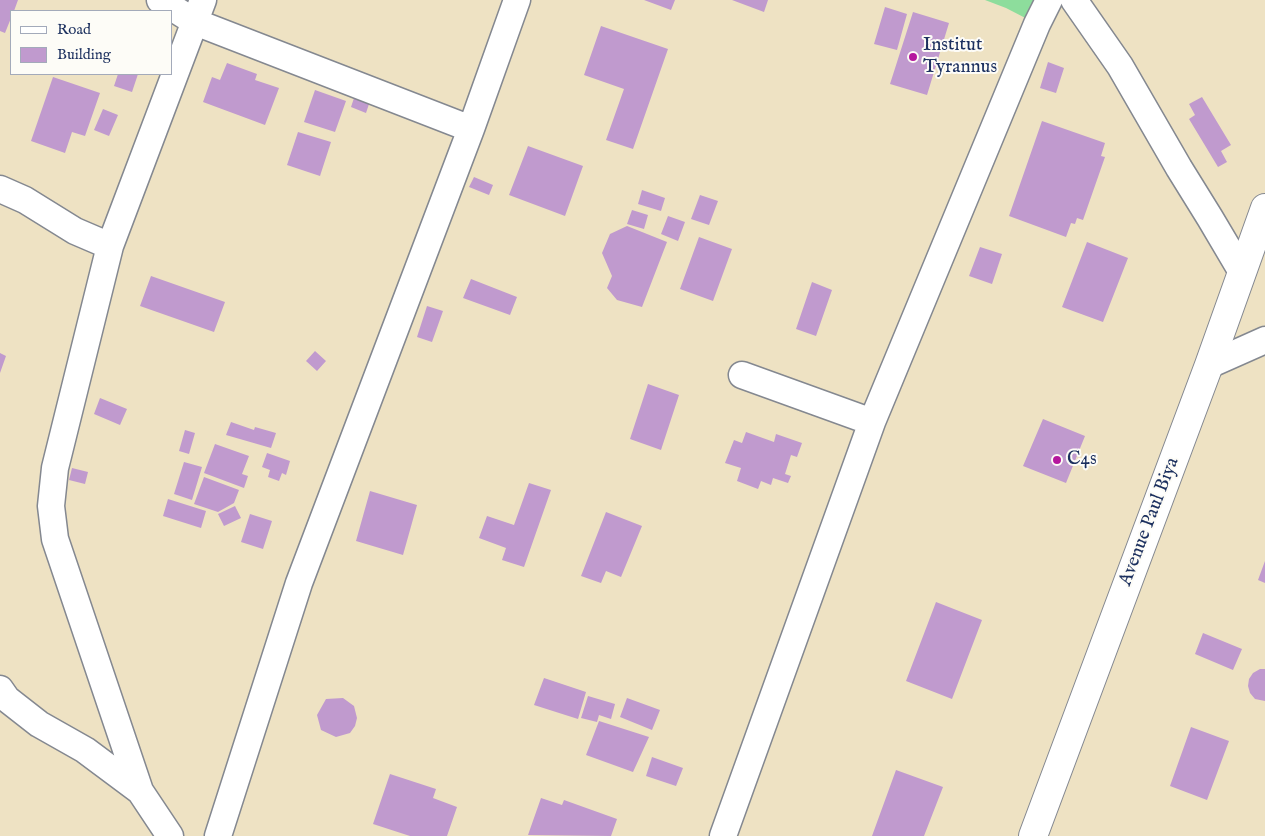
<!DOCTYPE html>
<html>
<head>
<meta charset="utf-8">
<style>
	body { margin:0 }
	#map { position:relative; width:1265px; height:836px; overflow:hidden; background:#eee2c3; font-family:"IM FELL English",serif }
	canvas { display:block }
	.legend { position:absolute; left:10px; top:10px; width:162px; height:65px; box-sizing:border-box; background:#fdfcf7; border:1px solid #a3aaba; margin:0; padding:6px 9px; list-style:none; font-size:15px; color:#1b2f5e }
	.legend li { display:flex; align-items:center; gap:10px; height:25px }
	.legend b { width:25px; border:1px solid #a3aaba }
</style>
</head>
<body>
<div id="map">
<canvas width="1265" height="836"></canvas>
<ul class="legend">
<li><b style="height:6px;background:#fff"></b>Road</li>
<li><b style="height:14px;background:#c09ace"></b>Building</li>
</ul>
</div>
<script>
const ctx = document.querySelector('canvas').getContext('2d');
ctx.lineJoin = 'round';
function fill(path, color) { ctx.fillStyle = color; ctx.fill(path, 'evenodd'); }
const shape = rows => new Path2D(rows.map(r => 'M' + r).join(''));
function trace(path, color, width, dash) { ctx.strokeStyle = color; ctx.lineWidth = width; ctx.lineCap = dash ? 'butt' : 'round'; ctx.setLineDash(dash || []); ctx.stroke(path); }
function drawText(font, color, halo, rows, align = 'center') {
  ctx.font = font + ' "IM FELL English",serif'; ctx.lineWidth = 4; ctx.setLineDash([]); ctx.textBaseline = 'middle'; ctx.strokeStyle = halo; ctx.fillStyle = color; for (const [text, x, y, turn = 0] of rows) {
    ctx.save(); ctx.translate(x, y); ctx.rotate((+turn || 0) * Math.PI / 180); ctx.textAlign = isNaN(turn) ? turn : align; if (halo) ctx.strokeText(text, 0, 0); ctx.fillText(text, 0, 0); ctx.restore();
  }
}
const green = shape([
	[985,0,1049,0,1037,24,1006,8]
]);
const building = shape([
	[0,0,18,0,14,11,11,11,11,18,5,33,0,31],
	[644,0,675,0,671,10],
	[732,0,768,0,764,12],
	[885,7,907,14,897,50,874,44],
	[913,12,949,23,927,95,890,84],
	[601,26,668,49,633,149,606,140,624,89,584,75],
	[1048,62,1064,68,1056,93,1040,88],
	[227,63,257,74,255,80,279,88,265,125,203,102,212,77,220,80],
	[118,74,138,74,132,92,114,86],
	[53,77,100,93,85,136,72,132,65,153,31,141],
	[315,90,346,101,335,132,304,122],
	[1202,97,1231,145,1221,151,1227,162,1218,167,1189,119,1195,115,1189,104],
	[354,98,369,104,366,113,351,107],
	[103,109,118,115,109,136,94,130],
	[1042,121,1105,143,1101,156,1105,157,1083,220,1077,218,1075,224,1071,223,1066,237,1009,216],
	[298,132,331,142,320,176,287,165],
	[528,146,583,166,565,216,509,195],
	[474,177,493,185,489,195,469,187],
	[642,190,665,198,661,211,638,204],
	[700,195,718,201,709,225,691,219],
	[632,210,648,215,644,229,627,224],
	[668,216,685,222,678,241,661,234],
	[627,226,667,242,642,307,617,300,607,288,612,276,602,253,610,234],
	[699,237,732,249,713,301,680,289],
	[1087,242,1128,258,1103,322,1062,307],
	[980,247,1002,254,992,284,969,276],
	[151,276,225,302,214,332,140,306],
	[471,279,517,297,510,315,463,298],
	[812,282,832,290,816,336,796,329],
	[427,306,443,311,432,342,417,337],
	[315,351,326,361,317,371,306,361],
	[0,353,6,356,0,373],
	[648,384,679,395,661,450,630,439],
	[100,398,127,409,120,425,94,414],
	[1043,419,1085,436,1066,483,1023,466],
	[231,422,254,430,255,427,276,433,271,448,226,435],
	[185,430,195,433,189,454,179,451],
	[746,432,774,442,776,434,802,443,797,457,791,455,785,474,791,476,788,483,773,478,771,485,761,481,758,489,737,481,741,468,725,463,734,440,742,443],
	[215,444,249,456,242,474,248,476,244,488,204,473],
	[267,453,290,461,286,475,282,473,279,481,268,477,270,470,262,467],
	[184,462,202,467,192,500,174,494],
	[72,468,88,472,85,484,69,480],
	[204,477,239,490,234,503,218,512,194,504],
	[529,483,551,490,524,567,502,560,506,548,479,538,487,516,514,525],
	[370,491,417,505,403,555,356,541],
	[168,499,206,511,201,528,163,516],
	[235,506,241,518,224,526,218,514],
	[606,512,642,526,621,577,606,571,601,583,581,576],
	[250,514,272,521,263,549,241,542],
	[1265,561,1265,583,1258,580],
	[936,602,982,620,952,699,906,681],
	[1203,633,1242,649,1233,670,1195,654],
	[1260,669,1265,669,1265,701,1255,699,1250,693,1248,686,1249,679,1253,673],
	[544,678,586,692,578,719,534,705],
	[588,696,615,704,611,719,599,715,597,722,581,718],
	[343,698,354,706,357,718,355,726,350,733,336,737,321,730,317,715,326,699],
	[627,698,660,710,652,730,620,717],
	[599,721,649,737,633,772,586,755],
	[1191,727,1229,741,1207,800,1170,786],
	[652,757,683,768,676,786,646,776],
	[896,770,943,787,924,836,872,836],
	[390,774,436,789,433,798,457,807,447,836,410,836,373,824],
	[541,798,562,805,564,800,617,819,611,836,528,835]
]);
const street = shape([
	[160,0,195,22,471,129],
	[1074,0,1120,66,1179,168,1210,218,1242,272],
	[0,189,25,200,75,231,110,246],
	[1209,365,1265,340],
	[742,375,872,422],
	[0,689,7,699,39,724,85,750,140,791],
	[170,836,140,791,55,539,51,506,55,468,110,246,203,0],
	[218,836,299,583,471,129,517,0],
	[723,836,872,422,1037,24,1049,0]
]);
const secondary = shape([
	[1033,836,1209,365,1265,208]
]);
const markers = [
	[913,57,5,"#b5179e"],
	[1057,460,5,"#b5179e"]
];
const poiNames = [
	["Institut",923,46],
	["Tyrannus",923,68],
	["C4s",1067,460]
];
const streetNames = [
	["Avenue Paul Biya",1150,522,-69]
];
fill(green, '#8ddd9c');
fill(building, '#c09ace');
trace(street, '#848890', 29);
trace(secondary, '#848890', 30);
trace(street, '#fff', 26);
trace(secondary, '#fff', 28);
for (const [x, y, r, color] of markers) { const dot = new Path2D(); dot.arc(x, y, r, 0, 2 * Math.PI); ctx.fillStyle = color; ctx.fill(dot); trace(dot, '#fdfcf7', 2); }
drawText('19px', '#1b2f5e', '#fdfcf7', poiNames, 'left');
drawText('19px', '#1b2f5e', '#fdfcf7', streetNames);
</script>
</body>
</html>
